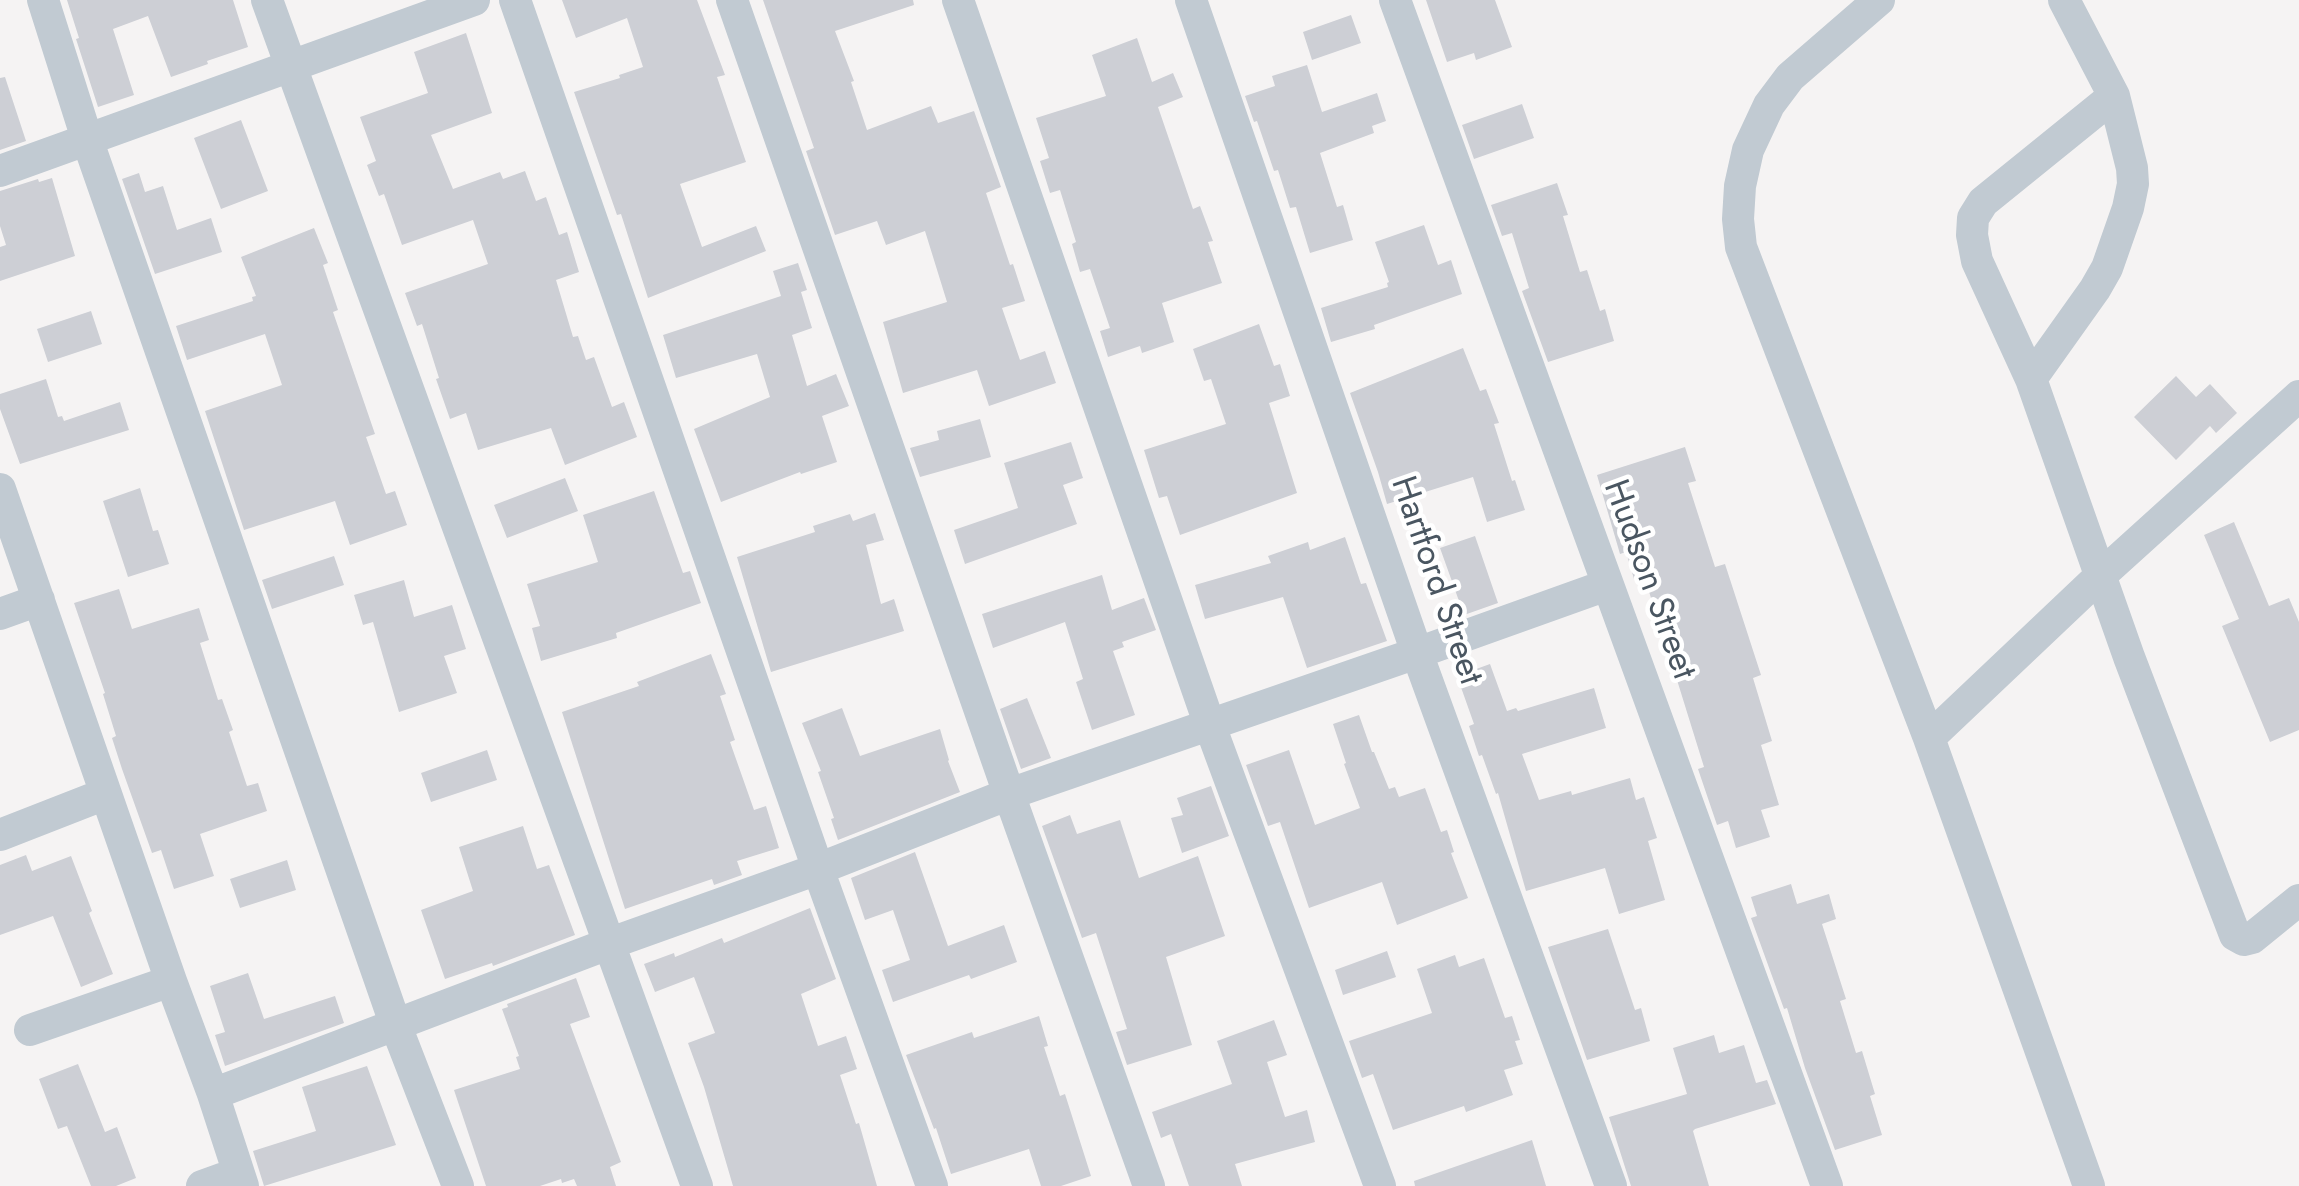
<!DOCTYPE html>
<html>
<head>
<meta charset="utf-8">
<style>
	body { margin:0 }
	canvas { display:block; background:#f5f3f3 }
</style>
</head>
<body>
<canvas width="2299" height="1186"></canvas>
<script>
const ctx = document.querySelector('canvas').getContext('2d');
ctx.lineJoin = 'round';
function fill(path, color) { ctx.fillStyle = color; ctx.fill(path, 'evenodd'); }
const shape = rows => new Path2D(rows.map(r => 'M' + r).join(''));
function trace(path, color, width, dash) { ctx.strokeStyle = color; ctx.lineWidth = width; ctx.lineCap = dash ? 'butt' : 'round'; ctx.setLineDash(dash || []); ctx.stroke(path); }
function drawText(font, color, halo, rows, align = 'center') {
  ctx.font = font + ' Jost,sans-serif'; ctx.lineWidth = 9; ctx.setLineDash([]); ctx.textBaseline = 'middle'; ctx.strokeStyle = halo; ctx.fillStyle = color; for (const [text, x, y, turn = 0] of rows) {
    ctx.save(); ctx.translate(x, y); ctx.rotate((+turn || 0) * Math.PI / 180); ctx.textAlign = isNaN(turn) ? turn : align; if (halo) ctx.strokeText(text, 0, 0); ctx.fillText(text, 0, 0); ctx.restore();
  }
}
const building = shape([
	[67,0,233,0,248,47,207,61,208,64,171,77,148,16,113,29,134,95,98,107,76,39,79,38],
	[562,0,697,0,725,75,717,77,746,162,680,184,702,247,756,226,766,251,648,298,621,214,617,215,574,92,620,78,619,75,643,67,627,18,576,38],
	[763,0,913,0,914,5,835,31,854,81,851,82,867,130,931,106,938,123,974,111,1001,187,986,193,1010,265,1013,264,1025,301,1002,308,1020,360,1045,351,1056,383,989,406,977,370,903,393,883,322,947,302,925,231,886,245,877,221,835,235,806,151,814,148],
	[1426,0,1495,0,1512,47,1476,60,1474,53,1447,62],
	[1351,15,1361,43,1312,60,1303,32],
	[466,33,492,113,431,135,453,189,500,172,503,179,525,171,536,201,546,197,559,235,567,232,579,272,556,280,573,337,578,336,586,360,594,357,612,407,624,402,637,437,565,465,551,428,478,450,466,413,450,419,436,379,439,378,422,324,417,326,405,293,488,264,473,220,402,245,384,194,379,196,367,165,376,161,360,117,428,93,414,52],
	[1137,38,1152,82,1173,73,1183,97,1158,107,1193,209,1200,206,1213,241,1208,242,1222,283,1162,303,1174,342,1142,353,1140,346,1108,357,1100,331,1110,328,1090,269,1080,272,1072,244,1076,242,1060,190,1050,193,1040,161,1049,158,1036,118,1106,96,1092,55],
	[1307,65,1322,112,1377,93,1386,121,1372,126,1374,133,1320,153,1337,207,1343,205,1353,240,1310,253,1296,207,1290,208,1278,170,1274,171,1257,121,1254,122,1245,96,1275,86,1272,76],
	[5,77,26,141,0,150,0,78],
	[1522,104,1534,138,1474,159,1462,125],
	[241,120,268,191,221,209,194,138],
	[139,173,145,192,163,186,177,230,211,218,222,252,155,274,122,179],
	[52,178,75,256,0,281,0,247,6,245,0,226,0,191,38,179,39,182],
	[1557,183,1568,215,1563,216,1580,272,1587,270,1600,311,1605,309,1614,341,1548,362,1522,291,1529,288,1512,233,1502,236,1491,205],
	[1424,225,1438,265,1451,260,1462,294,1374,325,1375,329,1331,342,1321,308,1388,287,1387,283,1389,282,1375,242],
	[314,228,328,263,323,265,338,310,333,312,375,434,366,437,386,494,395,491,407,525,350,545,335,501,244,530,205,411,282,385,265,334,187,360,176,326,253,301,252,297,256,296,241,257],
	[798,263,807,290,801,292,812,328,792,335,807,386,836,374,849,406,822,416,837,462,801,474,800,472,721,502,694,429,770,397,757,354,676,378,663,335,781,296,773,271],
	[91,311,102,344,48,362,37,329],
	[1259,324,1274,366,1280,364,1290,396,1269,403,1297,493,1180,535,1167,496,1159,498,1144,450,1226,424,1211,379,1204,381,1193,349],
	[1463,348,1480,391,1486,389,1499,423,1494,424,1512,481,1515,480,1525,510,1487,522,1473,477,1387,504,1378,472,1350,393],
	[2176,376,2196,397,2210,384,2237,413,2216,433,2210,426,2176,460,2134,417],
	[46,379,58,417,62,416,64,421,120,402,129,430,20,464,0,409,0,394],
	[980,419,991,457,920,477,910,448,939,440,937,431],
	[1071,442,1083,478,1063,485,1077,524,965,564,954,530,1018,508,1004,463],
	[1685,447,1696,481,1688,483,1715,567,1725,564,1761,675,1753,678,1772,741,1761,745,1779,805,1761,810,1770,837,1736,848,1728,821,1717,825,1698,769,1704,767,1677,680,1674,681,1662,646,1666,645,1644,576,1634,579,1626,552,1620,554,1597,475],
	[565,478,578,511,507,538,494,505],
	[140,488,153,531,158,530,169,564,128,577,103,501],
	[654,491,683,573,690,571,701,603,616,633,617,638,541,661,532,628,540,626,527,584,598,562,583,515],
	[875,513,884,540,866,545,881,604,894,599,904,631,771,672,737,557,815,532,813,526,850,514,853,521],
	[2234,522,2269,606,2289,598,2299,622,2299,730,2270,742,2222,626,2239,619,2204,535],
	[1475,536,1498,603,1464,615,1440,548],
	[1345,537,1361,584,1366,583,1387,641,1307,668,1283,597,1205,619,1195,585,1271,563,1268,556,1308,542,1310,550],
	[334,556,344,585,272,609,262,580],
	[1102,575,1112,610,1144,598,1156,630,1122,642,1124,647,1113,651,1135,715,1092,730,1076,682,1083,679,1065,622,993,648,982,614],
	[404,580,414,617,452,605,466,649,444,656,457,693,399,712,373,622,363,625,354,595],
	[119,589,132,629,199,608,209,640,200,643,218,700,222,699,233,730,229,732,247,786,258,783,267,811,200,834,214,876,174,889,161,850,152,853,122,769,112,738,116,736,103,694,105,693,74,603],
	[711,654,726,694,720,696,735,740,730,742,754,810,766,806,779,848,737,861,742,875,714,885,712,879,625,909,562,712,639,686,637,682],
	[1490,664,1507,711,1516,708,1518,711,1594,688,1606,728,1522,754,1539,800,1571,791,1572,795,1630,778,1636,800,1644,797,1657,838,1648,841,1665,900,1619,914,1605,868,1526,891,1498,793,1496,794,1482,755,1479,756,1469,726,1474,724,1457,676],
	[1027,698,1051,758,1021,769,1000,709],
	[842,708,860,756,940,729,949,760,948,761,960,792,838,840,831,819,834,818,818,772,821,771,802,723],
	[1359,715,1372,752,1374,752,1389,789,1395,787,1399,797,1425,788,1441,832,1447,830,1454,852,1451,853,1468,898,1397,925,1382,882,1309,908,1280,822,1268,826,1246,765,1289,750,1315,825,1360,808,1344,764,1346,763,1333,724],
	[487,750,497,780,431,802,421,773],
	[1211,786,1229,836,1182,853,1171,818,1183,815,1177,798],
	[1070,815,1077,834,1120,820,1139,878,1198,856,1225,936,1166,957,1192,1045,1127,1065,1116,1032,1127,1029,1096,933,1082,938,1042,826],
	[523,826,537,869,549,865,575,935,493,966,492,963,445,979,421,910,473,891,459,847],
	[915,852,948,946,1004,925,1017,962,971,979,969,975,893,1002,882,970,910,960,893,910,865,920,851,878],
	[26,855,32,871,71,856,92,911,89,913,113,974,81,987,53,916,0,935,0,865],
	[287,860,296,890,240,908,230,879],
	[1791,884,1797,904,1829,894,1836,919,1822,924,1846,999,1840,1001,1856,1053,1862,1051,1875,1094,1870,1096,1882,1135,1835,1150,1805,1068,1787,1008,1784,1009,1751,918,1757,916,1751,897],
	[810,908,836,979,801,994,818,1046,846,1036,857,1069,840,1075,856,1124,859,1123,877,1186,733,1186,704,1087,688,1043,715,1033,694,977,655,992,644,964,674,953,675,957,722,938,724,943],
	[1608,929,1635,1010,1641,1008,1650,1041,1587,1060,1548,947],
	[1387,951,1396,977,1343,995,1335,970],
	[1455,955,1459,967,1484,958,1505,1018,1512,1016,1520,1040,1515,1041,1523,1064,1504,1070,1513,1095,1466,1112,1464,1106,1393,1130,1373,1074,1362,1078,1349,1041,1432,1013,1417,969],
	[248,973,264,1019,335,996,344,1023,225,1066,215,1035,225,1032,210,986],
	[576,978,590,1017,570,1024,621,1162,610,1167,616,1186,577,1186,574,1179,562,1183,561,1179,540,1186,486,1186,454,1090,520,1069,516,1057,519,1056,502,1009,508,1007,507,1004],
	[1039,1016,1048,1046,1044,1047,1060,1096,1065,1094,1091,1176,1061,1186,1041,1186,1029,1149,951,1174,936,1128,934,1129,906,1055,972,1032,974,1038],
	[1274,1020,1287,1055,1267,1062,1285,1117,1307,1110,1315,1142,1235,1164,1242,1186,1189,1186,1171,1134,1161,1138,1152,1112,1232,1084,1217,1041],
	[1714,1035,1719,1053,1744,1045,1756,1083,1767,1080,1776,1104,1695,1129,1693,1131,1709,1186,1631,1186,1609,1117,1687,1094,1673,1048],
	[78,1064,105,1132,117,1127,136,1178,116,1186,91,1186,67,1126,58,1129,39,1079],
	[367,1066,396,1145,264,1186,253,1151,316,1131,302,1087],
	[1532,1140,1546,1186,1415,1186,1414,1181]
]);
const minor = shape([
	[43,0,87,139,396,1026,458,1186],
	[267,0,697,1186],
	[515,0,818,869,932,1186],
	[732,0,1009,794,1149,1186],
	[958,0,1209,723,1380,1186],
	[1191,0,1417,653,1611,1186],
	[1395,0,1827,1186],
	[1879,0,1790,77,1769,105,1748,150,1740,186,1738,219,1741,247,1929,738,2089,1186],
	[2114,96,1983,202,1973,218,1972,235,1977,261,2031,379,2129,657,2235,935,2244,940,2252,938,2299,900],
	[0,171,474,0],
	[2031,379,2095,289,2107,268,2128,208,2133,184,2132,168,2114,96,2064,0],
	[0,489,171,981,213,1094,243,1186],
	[0,614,39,600],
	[1929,738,2100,576,2299,396],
	[0,835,105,794],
	[30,1030,171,981],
	[213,1094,608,944,818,869,1009,794,1417,653,1607,585],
	[202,1186,238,1173]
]);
const streetNames = [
	["Hudson Street",1648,580,70],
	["Hartford Street",1435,581,71]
];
fill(building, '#cdcfd5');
trace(minor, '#c1cad2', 32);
drawText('35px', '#4a5661', '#fff', streetNames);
</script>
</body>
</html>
